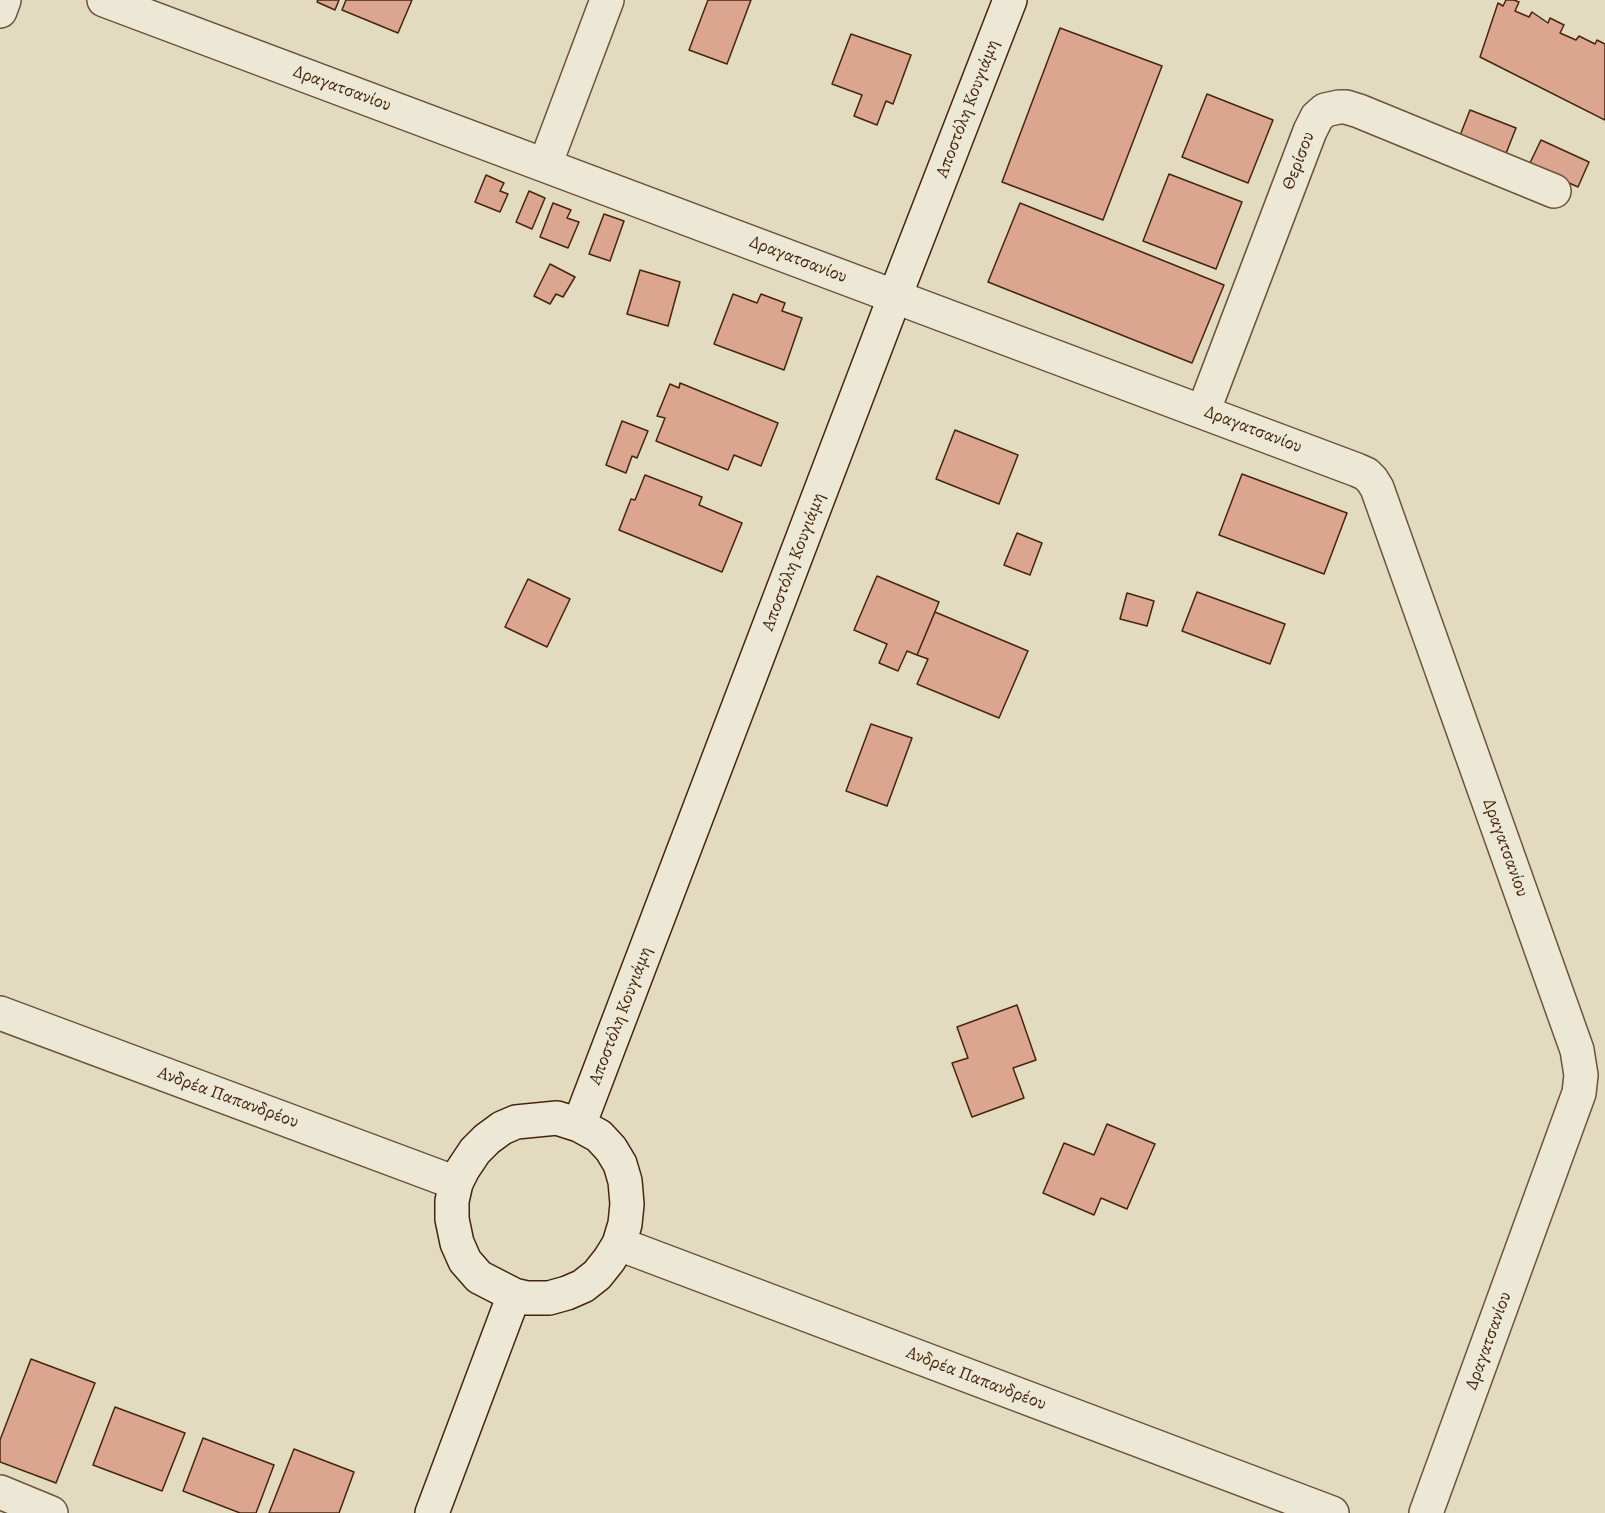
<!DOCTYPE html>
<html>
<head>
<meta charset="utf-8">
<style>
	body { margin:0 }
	canvas { display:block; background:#e2dbbf }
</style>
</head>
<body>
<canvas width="1605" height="1513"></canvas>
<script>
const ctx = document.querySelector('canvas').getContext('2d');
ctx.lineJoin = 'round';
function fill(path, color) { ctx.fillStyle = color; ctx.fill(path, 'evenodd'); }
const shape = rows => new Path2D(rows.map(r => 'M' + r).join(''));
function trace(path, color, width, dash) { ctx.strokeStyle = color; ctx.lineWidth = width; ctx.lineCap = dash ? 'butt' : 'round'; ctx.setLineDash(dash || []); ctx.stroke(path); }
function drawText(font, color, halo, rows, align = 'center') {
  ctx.font = font + ' Alegreya,serif'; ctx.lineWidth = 4.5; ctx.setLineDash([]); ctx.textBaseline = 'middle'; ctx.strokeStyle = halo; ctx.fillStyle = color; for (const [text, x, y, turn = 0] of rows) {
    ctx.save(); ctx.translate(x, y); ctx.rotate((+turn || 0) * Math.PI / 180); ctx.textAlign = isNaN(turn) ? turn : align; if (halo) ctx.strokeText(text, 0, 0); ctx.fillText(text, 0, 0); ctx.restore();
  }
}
const building = shape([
	[318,0,339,0,335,10,317,2,318,0],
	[346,0,412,0,398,33,342,10,346,0],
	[708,0,751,0,727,64,689,50,708,0],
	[1506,0,1514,0,1519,2,1515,11,1529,17,1532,12,1548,23,1550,18,1564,25,1560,33,1576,40,1579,36,1595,44,1597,40,1605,44,1605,120,1480,57,1498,3,1503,6,1506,0],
	[1060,28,1162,66,1103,220,1002,182,1060,28],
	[851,34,911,55,893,104,886,101,877,125,854,116,862,95,832,84,851,34],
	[1207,94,1273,120,1248,183,1182,157,1207,94],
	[1470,110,1516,128,1505,156,1459,138,1470,110],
	[1541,140,1589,162,1578,187,1529,165,1541,140],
	[1169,174,1242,202,1216,269,1143,241,1169,174],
	[486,175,504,183,500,191,508,194,500,212,475,202,486,175],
	[529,191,545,198,532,229,516,222,529,191],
	[553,203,571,210,567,218,579,222,568,248,540,237,553,203],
	[1020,203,1224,285,1192,363,988,282,1020,203],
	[604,214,624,221,610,261,589,254,604,214],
	[550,264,575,277,563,297,556,294,550,304,534,296,550,264],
	[640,270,680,282,668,326,627,314,640,270],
	[733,294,757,303,761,294,785,303,782,311,802,318,784,370,714,344,733,294],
	[680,383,778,423,761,466,734,455,728,470,656,441,665,418,657,416,670,384,679,388,680,383],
	[622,421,648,431,637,458,632,456,626,473,606,465,622,421],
	[955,430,1018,455,999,504,936,479,955,430],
	[1242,474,1347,513,1324,574,1219,535,1242,474],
	[645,475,702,497,699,505,742,523,722,572,619,530,631,499,635,500,645,475],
	[1017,533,1042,543,1030,575,1004,565,1017,533],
	[877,576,939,602,917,655,907,651,898,671,879,663,887,644,854,630,877,576],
	[528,579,570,599,547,647,505,627,528,579],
	[1197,592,1285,624,1270,664,1182,631,1197,592],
	[1127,593,1154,601,1147,626,1120,619,1127,593],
	[935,612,1028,651,999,718,917,684,928,659,917,655,935,612],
	[871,724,912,738,887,806,846,791,871,724],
	[1017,1005,1036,1060,1013,1068,1024,1098,972,1117,952,1063,968,1058,957,1027,1017,1005],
	[1107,1124,1155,1144,1127,1209,1101,1198,1094,1215,1043,1193,1064,1143,1094,1155,1107,1124],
	[31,1359,95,1383,56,1483,0,1462,0,1440,31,1359],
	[115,1407,185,1433,162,1491,93,1465,115,1407],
	[203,1438,274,1465,256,1513,240,1513,183,1491,203,1438],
	[294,1449,354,1472,339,1513,269,1513,294,1449]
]);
const street = shape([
	[104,0,1357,470,1366,474,1372,480,1377,488,1577,1050,1581,1075,1579,1093,1426,1513],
	[0,11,4,0],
	[545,165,607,0],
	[1203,412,1310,131,1317,117,1325,110,1339,107,1346,107,1359,111,1554,191],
	[0,1013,456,1183],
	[619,1244,1332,1513],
	[0,1492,51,1513]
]);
const secondary = shape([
	[557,1118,579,1125,599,1136,611,1149,620,1164,625,1181,627,1204,625,1224,619,1244,609,1260,597,1275,583,1286,567,1293,549,1298,527,1298,514,1295,479,1277,465,1261,457,1243,452,1219,452,1201,456,1183,463,1169,475,1151,487,1139,502,1128,516,1122,557,1118],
	[579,1125,895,296,1010,0],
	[432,1513,514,1295]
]);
const streetNames = [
	["Δραγατσανίου",342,89,20],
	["Αποστόλη Κουγιάμη",968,109,-69],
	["Θερίσου",1299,161,-69],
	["Δραγατσανίου",798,260,21],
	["Δραγατσανίου",1253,430,21],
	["Αποστόλη Κουγιάμη",794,562,-69],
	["Δραγατσανίου",1505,848,70],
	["Αποστόλη Κουγιάμη",621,1016,-69],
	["Ανδρέα Παπανδρέου",228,1098,20],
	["Δραγατσανίου",1489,1341,-70],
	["Ανδρέα Παπανδρέου",976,1379,21]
];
fill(building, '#dba590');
trace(building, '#45260d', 1.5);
trace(street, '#6c533a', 36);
trace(secondary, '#45260d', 36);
trace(street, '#ece8d5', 33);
trace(secondary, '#ece8d5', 33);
drawText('18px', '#45260d', '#ece8d5', streetNames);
</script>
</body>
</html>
